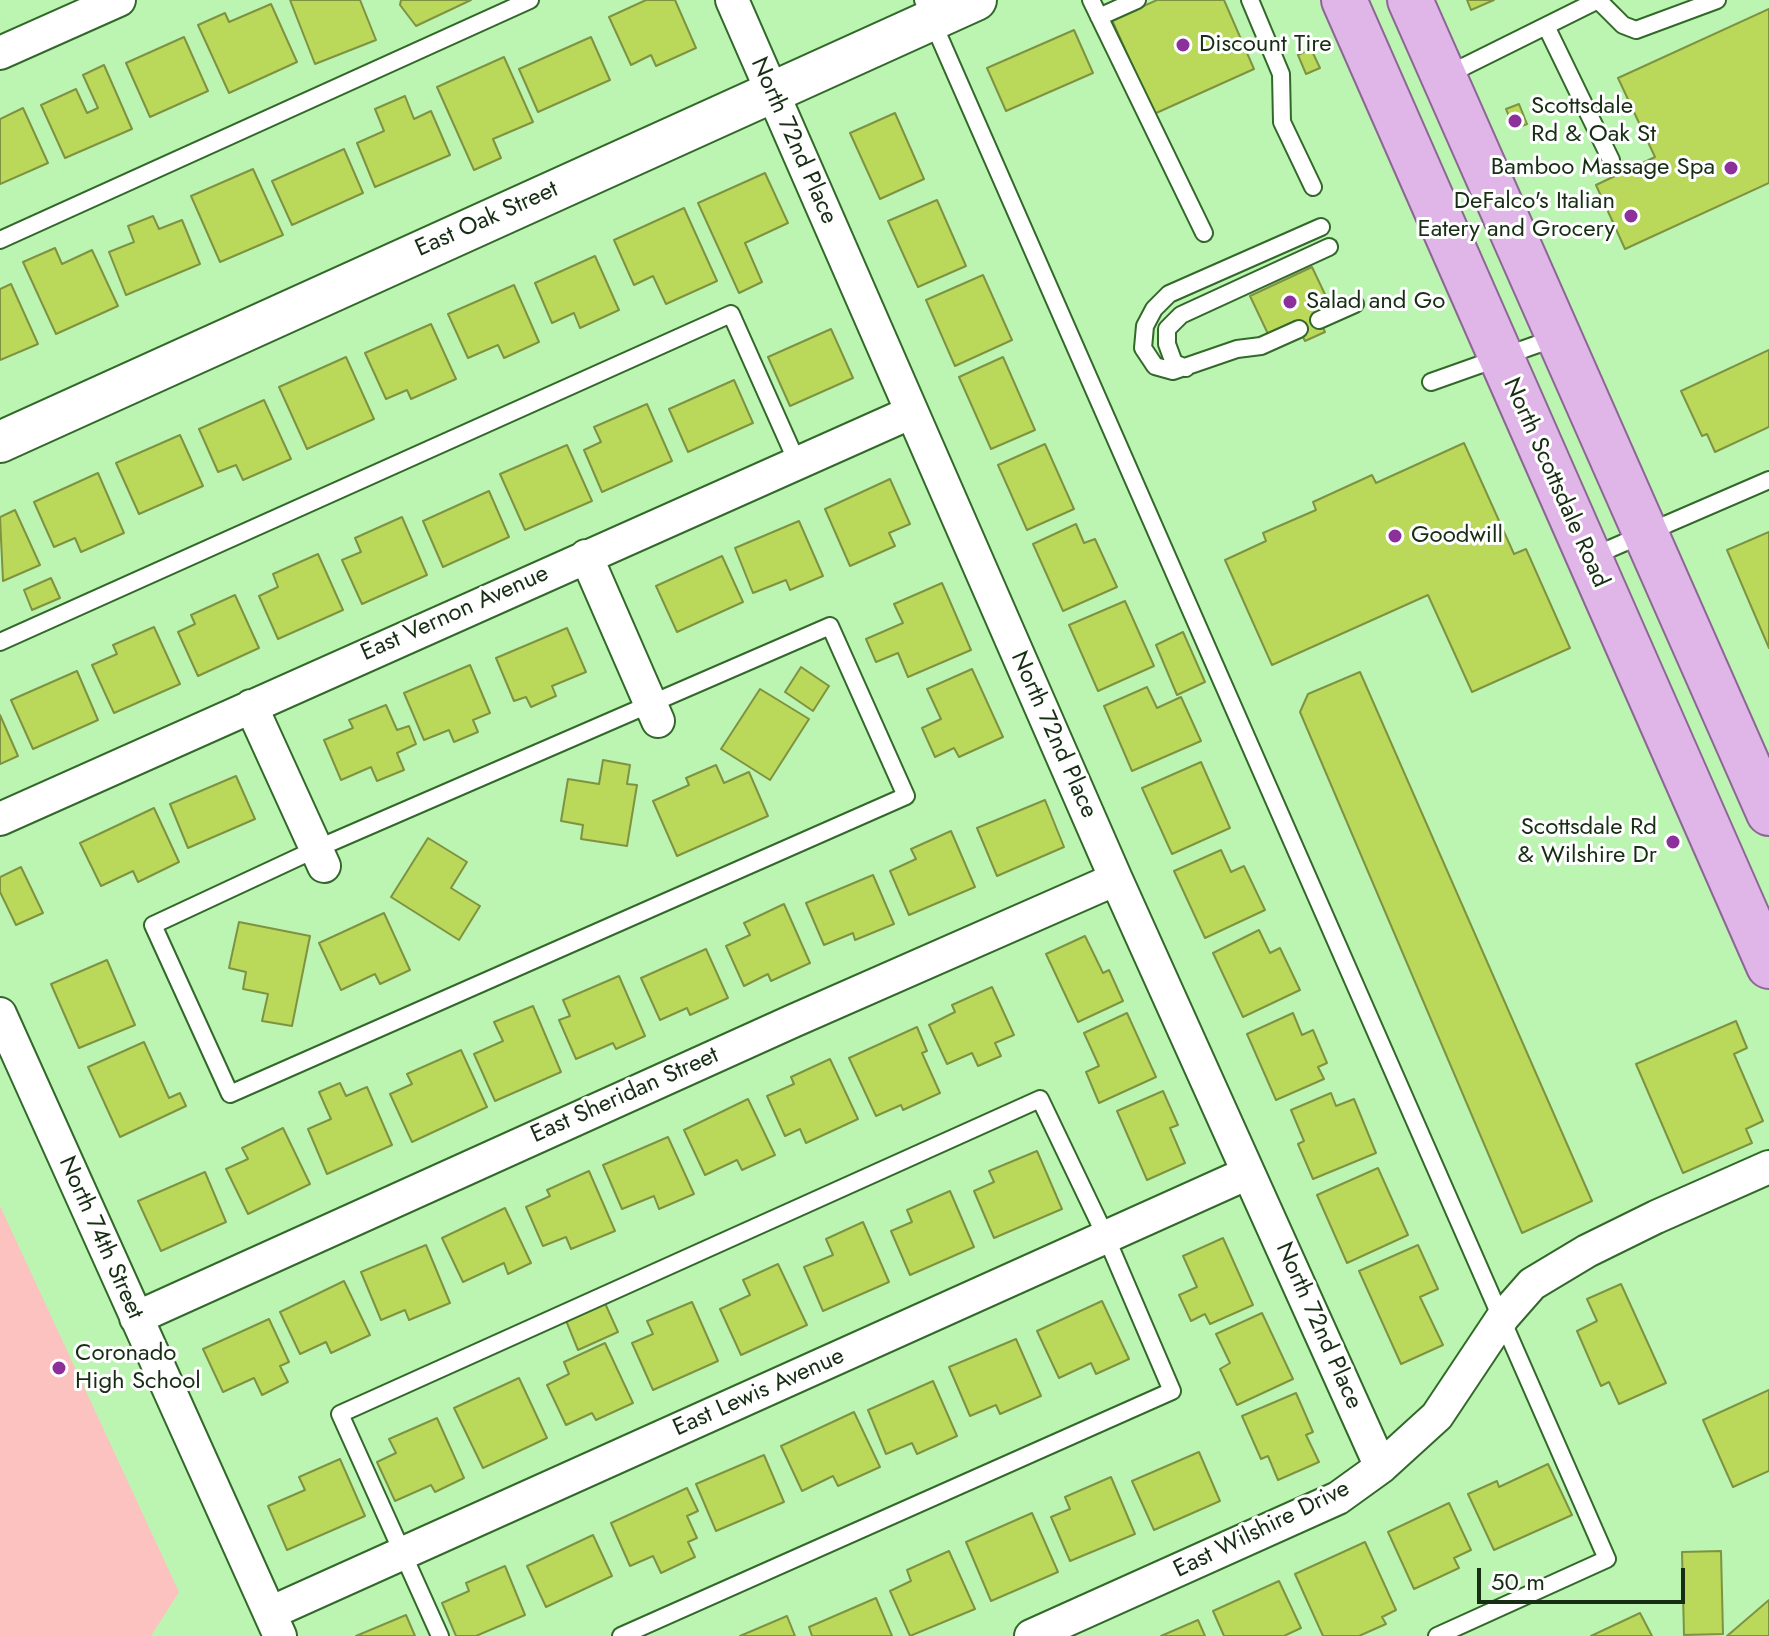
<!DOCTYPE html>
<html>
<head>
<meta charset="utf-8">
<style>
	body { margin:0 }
	#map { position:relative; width:1769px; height:1636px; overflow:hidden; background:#bbf5b1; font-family:Jost,sans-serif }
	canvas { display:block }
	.scale { position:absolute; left:1477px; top:1568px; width:208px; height:36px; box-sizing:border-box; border:4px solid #172e14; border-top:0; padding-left:10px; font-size:24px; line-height:28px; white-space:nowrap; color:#172e14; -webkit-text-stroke:6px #fff; paint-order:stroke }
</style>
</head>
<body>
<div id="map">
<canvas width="1769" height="1636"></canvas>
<div class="scale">50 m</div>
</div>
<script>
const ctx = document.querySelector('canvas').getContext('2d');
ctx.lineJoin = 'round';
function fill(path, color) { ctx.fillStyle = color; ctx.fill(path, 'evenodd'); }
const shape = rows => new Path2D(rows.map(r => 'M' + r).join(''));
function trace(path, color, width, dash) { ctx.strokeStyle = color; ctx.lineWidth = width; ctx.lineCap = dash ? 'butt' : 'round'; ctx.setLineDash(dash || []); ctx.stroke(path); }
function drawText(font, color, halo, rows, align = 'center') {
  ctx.font = font + ' Jost,sans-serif'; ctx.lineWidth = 6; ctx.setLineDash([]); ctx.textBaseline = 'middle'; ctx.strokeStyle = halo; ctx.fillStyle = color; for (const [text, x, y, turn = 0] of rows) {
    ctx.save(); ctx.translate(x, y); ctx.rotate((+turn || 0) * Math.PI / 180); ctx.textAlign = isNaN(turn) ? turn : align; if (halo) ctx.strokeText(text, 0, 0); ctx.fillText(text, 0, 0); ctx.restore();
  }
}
const green = shape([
	[0,1206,179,1592,151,1636,0,1636]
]);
const building = shape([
	[290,0,360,0,376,40,315,64,290,0],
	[401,0,471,0,416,26,400,5,401,0],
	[646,0,675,0,696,48,656,66,651,55,631,65,609,17,646,0],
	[1157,0,1224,0,1254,69,1154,114,1112,20,1157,0],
	[1467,0,1494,0,1471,10,1467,0],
	[271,4,297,62,229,93,198,25,225,13,229,22,271,4],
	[1769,9,1769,183,1625,249,1596,185,1655,157,1618,78,1769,9],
	[1074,30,1093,73,1006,111,987,68,1074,30],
	[184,37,208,91,150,117,126,63,184,37],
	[591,37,610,80,538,112,519,69,591,37],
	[1311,49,1320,68,1306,74,1298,55,1311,49],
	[504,57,533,122,493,139,501,158,474,170,437,87,504,57],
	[104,65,132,129,65,158,41,105,76,89,87,113,98,108,83,75,104,65],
	[405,96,414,119,431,111,450,155,375,187,357,143,384,131,375,109,405,96],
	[1519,104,1527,124,1514,129,1506,109,1519,104],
	[23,108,48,163,0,184,0,119,23,108],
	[895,113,924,179,880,199,850,133,895,113],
	[344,149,363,193,292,225,272,181,344,149],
	[253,169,283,235,220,262,191,196,253,169],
	[765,173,788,223,745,243,762,282,739,293,698,203,765,173],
	[937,200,966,266,918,287,888,221,937,200],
	[684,208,717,281,666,304,653,276,634,285,614,240,684,208],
	[153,216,159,229,182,220,200,264,126,295,109,252,134,242,128,226,153,216],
	[55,248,62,264,92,250,118,306,56,334,23,262,55,248],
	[595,256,619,310,580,328,574,313,552,323,535,283,595,256],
	[1312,267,1331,307,1316,313,1325,332,1305,341,1295,321,1268,334,1250,296,1312,267],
	[983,275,1012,340,955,366,926,300,983,275],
	[11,284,38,344,0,360,0,289,11,284],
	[514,285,539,342,504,358,498,345,468,358,448,314,514,285],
	[431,324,456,379,411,399,407,390,386,399,365,353,431,324],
	[831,329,853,378,790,406,768,357,831,329],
	[1769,350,1769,427,1715,452,1707,434,1702,436,1681,391,1769,350],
	[346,357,374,419,307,449,279,387,346,357],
	[1003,357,1035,430,991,449,959,377,1003,357],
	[734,380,753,423,688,452,669,409,734,380],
	[264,400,291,459,243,480,236,465,218,472,199,429,264,400],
	[647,404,672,461,602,492,584,450,601,442,594,427,647,404],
	[180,435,203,486,139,514,116,463,180,435],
	[1464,443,1514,554,1526,549,1570,648,1472,692,1428,595,1272,665,1225,560,1266,541,1263,533,1316,510,1313,502,1372,475,1376,483,1464,443],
	[1045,444,1074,509,1027,530,998,465,1045,444],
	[567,445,592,501,525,530,500,474,567,445],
	[98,473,124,533,81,552,75,538,54,547,34,502,98,473],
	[890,479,910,524,889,533,895,546,850,566,825,509,890,479],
	[489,491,509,537,443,567,423,521,489,491],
	[15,510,40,565,3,581,0,517,15,510],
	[402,517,427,575,362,604,342,560,361,552,355,538,402,517],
	[799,521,823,576,790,590,786,580,753,593,735,548,799,521],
	[1076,524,1084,543,1095,539,1117,587,1063,611,1033,544,1076,524],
	[1769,532,1769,648,1727,550,1769,532],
	[318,554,343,610,278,639,259,596,278,587,273,574,318,554],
	[722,556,743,602,677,632,656,586,722,556],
	[51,578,60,598,32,610,24,590,51,578],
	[942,583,971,650,908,677,898,653,876,662,866,639,903,623,894,604,942,583],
	[235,595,259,648,198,676,178,632,195,624,191,615,235,595],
	[1125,601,1154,666,1098,691,1069,625,1125,601],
	[154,627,180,684,114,713,92,665,117,654,113,645,154,627],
	[567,628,586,672,552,686,556,696,531,707,526,697,514,701,496,658,567,628],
	[1183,632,1205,682,1177,695,1156,645,1183,632],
	[470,665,490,713,473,720,478,732,454,742,449,730,424,740,404,693,470,665],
	[801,667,829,686,813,711,785,692,801,667],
	[972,669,1003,737,959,757,954,748,935,757,922,728,941,719,927,689,972,669],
	[77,671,98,720,33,749,11,700,77,671],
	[1360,672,1592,1201,1522,1233,1300,712,1308,694,1360,672],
	[1147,687,1157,708,1181,697,1201,741,1132,771,1104,706,1147,687],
	[760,689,809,719,770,780,721,749,760,689],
	[386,705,397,730,409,726,416,744,397,753,404,770,377,781,371,767,341,780,324,740,353,728,349,720,386,705],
	[0,715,18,756,0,764,0,715],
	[603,760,630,765,627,784,637,785,627,846,581,839,583,825,561,821,568,779,599,784,603,760],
	[1201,762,1230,828,1172,854,1142,788,1201,762],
	[716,765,724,783,749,772,768,816,677,856,653,801,689,785,686,778,716,765],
	[236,776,255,819,188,848,170,804,236,776],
	[1045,800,1064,847,997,876,977,828,1045,800],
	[154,808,179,862,138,882,133,871,101,886,80,843,154,808],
	[951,831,975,887,909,915,890,871,916,859,911,849,951,831],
	[428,838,467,862,451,888,480,906,459,940,391,897,428,838],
	[1221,850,1231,872,1244,866,1265,910,1205,938,1174,871,1221,850],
	[21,867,43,913,16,925,0,892,0,877,21,867],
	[873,875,894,924,855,940,853,933,824,945,806,903,873,875],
	[784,904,810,963,771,981,768,974,744,986,726,946,750,935,744,923,784,904],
	[384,913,410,970,380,984,375,974,341,990,319,943,384,913],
	[239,922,310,936,292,1026,262,1021,268,994,243,989,246,972,229,968,239,922],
	[1259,930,1270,953,1280,948,1300,990,1243,1017,1213,953,1259,930],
	[1085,936,1103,973,1109,970,1123,1001,1078,1022,1046,954,1085,936],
	[706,949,728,998,690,1015,687,1008,660,1020,641,978,706,949],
	[107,960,135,1025,79,1048,51,984,107,960],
	[619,976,645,1036,616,1049,613,1043,576,1059,559,1020,570,1016,563,1000,619,976],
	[992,987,1014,1035,995,1043,1001,1056,978,1066,972,1053,947,1064,929,1025,955,1012,952,1005,992,987],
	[533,1006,561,1072,495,1101,474,1054,503,1041,494,1022,533,1006],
	[1127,1013,1156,1077,1099,1103,1086,1072,1099,1066,1084,1033,1127,1013],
	[1293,1013,1302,1035,1313,1030,1327,1063,1318,1067,1324,1079,1276,1100,1247,1034,1293,1013],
	[1736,1021,1747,1048,1734,1054,1763,1121,1746,1129,1752,1143,1683,1173,1636,1064,1736,1021],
	[917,1027,927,1051,922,1053,940,1093,903,1110,901,1105,876,1116,849,1058,917,1027],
	[144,1042,169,1098,180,1093,186,1106,120,1137,88,1067,144,1042],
	[461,1050,487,1107,412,1142,390,1094,412,1084,407,1074,461,1050],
	[830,1059,858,1119,806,1143,800,1129,785,1136,767,1096,794,1084,791,1077,830,1059],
	[340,1083,346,1096,367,1087,392,1145,327,1174,308,1129,331,1119,319,1092,340,1083],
	[1163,1091,1178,1125,1170,1128,1185,1163,1147,1180,1117,1111,1163,1091],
	[1331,1093,1336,1106,1354,1099,1376,1153,1313,1179,1298,1144,1304,1141,1291,1110,1331,1093],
	[748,1099,775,1155,742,1170,737,1160,705,1175,684,1130,748,1099],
	[283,1128,310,1184,248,1214,226,1169,248,1159,242,1148,283,1128],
	[668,1137,694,1194,659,1209,654,1196,622,1209,603,1165,668,1137],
	[1037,1151,1062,1209,994,1238,974,1191,994,1182,989,1171,1037,1151],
	[1378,1168,1408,1235,1347,1263,1317,1195,1378,1168],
	[589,1171,615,1231,571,1249,566,1237,543,1246,526,1207,550,1196,547,1190,589,1171],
	[205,1172,226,1222,161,1251,138,1201,205,1172],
	[950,1191,974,1247,910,1275,891,1231,912,1222,907,1210,950,1191],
	[505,1208,531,1263,508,1274,504,1263,463,1282,442,1238,505,1208],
	[863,1222,889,1282,823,1311,804,1267,833,1255,826,1239,863,1222],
	[1223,1238,1253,1305,1210,1324,1205,1314,1191,1321,1179,1295,1197,1287,1183,1256,1223,1238],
	[426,1245,450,1303,409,1320,405,1310,381,1320,361,1272,426,1245],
	[1418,1245,1438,1289,1420,1297,1443,1345,1401,1364,1359,1271,1418,1245],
	[778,1264,807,1325,741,1355,720,1309,750,1295,743,1280,778,1264],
	[344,1281,370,1335,331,1353,326,1342,300,1354,280,1312,344,1281],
	[1621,1284,1666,1383,1619,1404,1609,1382,1601,1386,1577,1331,1597,1321,1587,1299,1621,1284],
	[604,1301,618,1332,578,1350,565,1318,604,1301],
	[1102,1301,1129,1359,1096,1374,1091,1363,1059,1378,1037,1331,1102,1301],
	[692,1302,718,1361,653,1390,632,1343,653,1334,647,1321,692,1302],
	[1262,1313,1293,1379,1237,1405,1220,1369,1230,1363,1216,1334,1262,1313],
	[269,1319,289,1362,280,1366,288,1382,262,1395,254,1378,223,1392,203,1349,269,1319],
	[1016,1339,1041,1396,1000,1414,996,1405,970,1416,949,1367,1016,1339],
	[605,1343,633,1403,596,1420,592,1413,566,1425,547,1385,569,1374,564,1362,605,1343],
	[519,1378,547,1438,483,1468,454,1408,519,1378],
	[933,1381,957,1436,917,1454,912,1443,886,1454,868,1410,933,1381],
	[1769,1390,1769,1471,1733,1487,1703,1420,1769,1390],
	[1296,1393,1313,1432,1306,1435,1319,1462,1278,1480,1268,1456,1261,1459,1242,1416,1296,1393],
	[854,1412,880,1467,838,1486,833,1476,802,1491,781,1446,854,1412],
	[437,1418,464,1478,435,1492,431,1485,395,1501,377,1462,396,1453,389,1439,437,1418],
	[1199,1452,1220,1501,1154,1530,1132,1481,1199,1452],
	[764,1455,784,1502,716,1531,696,1484,764,1455],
	[340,1459,365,1516,287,1550,268,1506,305,1490,299,1477,340,1459],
	[1548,1464,1572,1515,1494,1550,1468,1494,1497,1481,1499,1487,1548,1464],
	[1111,1477,1135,1534,1070,1561,1051,1517,1070,1509,1065,1497,1111,1477],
	[687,1488,698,1511,687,1516,697,1538,688,1542,695,1557,661,1573,653,1556,630,1566,611,1523,687,1488],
	[1449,1503,1471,1550,1454,1558,1459,1568,1414,1589,1388,1532,1449,1503],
	[1032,1513,1058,1572,991,1601,966,1542,1032,1513],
	[593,1535,612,1576,546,1607,527,1566,593,1535],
	[1365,1542,1396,1610,1382,1617,1386,1624,1359,1636,1323,1636,1295,1574,1365,1542],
	[949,1551,975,1609,910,1636,890,1591,911,1581,907,1570,949,1551],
	[1721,1551,1723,1634,1684,1635,1682,1552,1721,1551],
	[505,1566,525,1615,476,1636,456,1636,442,1603,469,1591,466,1583,505,1566],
	[1279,1581,1301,1628,1284,1636,1224,1636,1213,1611,1279,1581],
	[876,1598,892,1636,812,1636,809,1627,876,1598],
	[1769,1600,1769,1636,1727,1636,1769,1600],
	[1640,1613,1652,1636,1591,1636,1640,1613],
	[406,1615,415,1636,356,1636,406,1615],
	[787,1616,795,1636,740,1636,787,1616],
	[1198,1620,1205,1636,1161,1636,1198,1620]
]);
const service = shape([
	[923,0,1607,1559,1437,1636],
	[1091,0,1204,233],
	[1250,0,1281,74,1282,122,1313,187],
	[1598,0,1623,25,1636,30,1717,0],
	[1099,17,1137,0],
	[1546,26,1611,160],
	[1445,76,1598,0],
	[0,240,530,0],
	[1319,320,1355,304],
	[1299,329,1261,346,1237,349,1173,371,1155,366,1143,348,1145,326,1154,309,1169,294,1321,227],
	[1186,368,1174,363,1167,344,1167,329,1181,315,1329,247],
	[1431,382,1558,337],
	[1591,557,1769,480],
	[830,626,906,796,230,1094,153,925,316,849,830,626],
	[0,642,731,314,797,462],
	[440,1636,340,1414,1040,1099,1106,1237,1172,1391,621,1636]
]);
const minor = shape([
	[732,0,1116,879,1381,1467],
	[0,53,119,0],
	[586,556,658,721],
	[251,706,324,866],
	[0,819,912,412],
	[0,1014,280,1636],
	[136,1318,793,1021,1116,879],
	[270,1613,1248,1173],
	[1031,1636,1338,1498,1381,1467,1437,1416,1503,1317,1532,1284,1587,1251,1656,1217,1769,1167]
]);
const tertiary = shape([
	[0,442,976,0]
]);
const primary = shape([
	[1344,0,1769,966],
	[1410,0,1769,813]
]);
const markers = [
	[1183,45,8,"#8c319c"],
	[1515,121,8,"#8c319c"],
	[1731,168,8,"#8c319c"],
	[1631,216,8,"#8c319c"],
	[1290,302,8,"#8c319c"],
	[1395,536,8,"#8c319c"],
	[1673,842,8,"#8c319c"],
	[59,1368,8,"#8c319c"]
];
const poiNames = [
	["Discount Tire",1199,45],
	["Scottsdale",1531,107],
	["Rd & Oak St",1531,135],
	["Bamboo Massage Spa",1715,168,"right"],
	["DeFalco's Italian",1615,202,"right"],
	["Eatery and Grocery",1615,230,"right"],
	["Salad and Go",1306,302],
	["Goodwill",1411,536],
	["Scottsdale Rd",1657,828,"right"],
	["& Wilshire Dr",1657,856,"right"],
	["Coronado",75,1354],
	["High School",75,1382]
];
const streetNames = [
	["North 72nd Place",793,141,66],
	["East Oak Street",487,220,-24],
	["North Scottsdale Road",1555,483,66],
	["East Vernon Avenue",455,614,-24],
	["North 72nd Place",1053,735,66],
	["East Sheridan Street",625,1096,-24],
	["North 74th Street",100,1238,66],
	["North 72nd Place",1318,1326,66],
	["East Lewis Avenue",759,1393,-24],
	["East Wilshire Drive",1262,1530,-26]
];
fill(green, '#fbc2c0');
fill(building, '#bad859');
trace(building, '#7e9242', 2);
trace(service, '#33682b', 20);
trace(minor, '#33682b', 36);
trace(tertiary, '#33682b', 44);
trace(primary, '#8c6793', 48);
trace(service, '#fff', 16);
trace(minor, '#fff', 32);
trace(tertiary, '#fff', 40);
trace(primary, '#e0b6e8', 44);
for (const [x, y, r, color] of markers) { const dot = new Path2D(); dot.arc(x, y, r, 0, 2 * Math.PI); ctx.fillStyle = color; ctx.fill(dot); trace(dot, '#fff', 3); }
drawText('24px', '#172e14', '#fff', poiNames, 'left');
drawText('24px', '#172e14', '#fff', streetNames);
</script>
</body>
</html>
